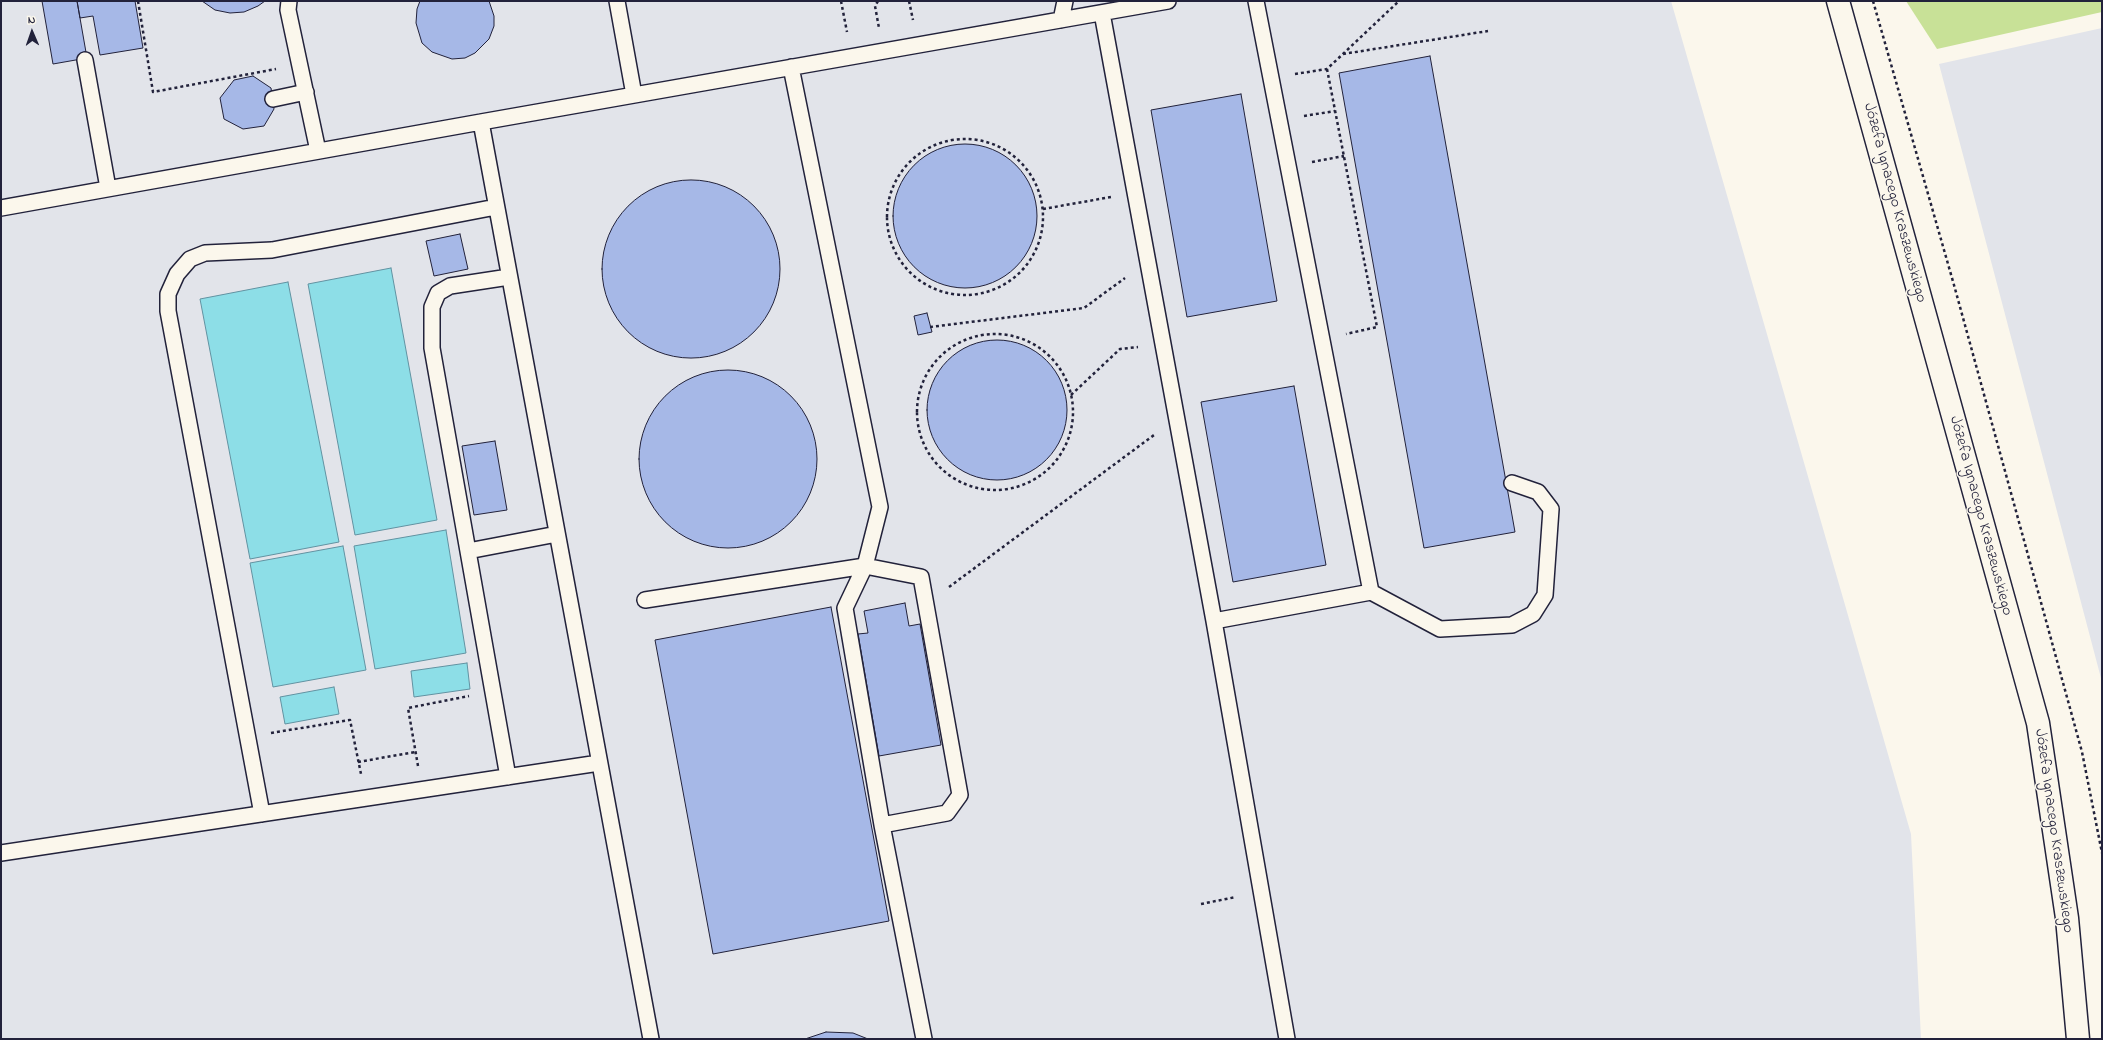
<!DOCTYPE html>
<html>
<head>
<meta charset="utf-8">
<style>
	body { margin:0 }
	#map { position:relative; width:2103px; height:1040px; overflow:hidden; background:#fbf7ec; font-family:"Indie Flower",sans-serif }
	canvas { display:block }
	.frame { position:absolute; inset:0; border:2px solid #22223b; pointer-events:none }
	.north { position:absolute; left:12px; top:12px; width:40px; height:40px; -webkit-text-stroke:3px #fbf7ec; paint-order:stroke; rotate:358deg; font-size:11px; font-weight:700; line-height:16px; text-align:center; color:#22223b }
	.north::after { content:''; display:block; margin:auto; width:14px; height:18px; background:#22223b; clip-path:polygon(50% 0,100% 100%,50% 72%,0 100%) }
</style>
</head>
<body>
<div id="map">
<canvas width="2103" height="1040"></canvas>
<div class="frame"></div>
<div class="north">N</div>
</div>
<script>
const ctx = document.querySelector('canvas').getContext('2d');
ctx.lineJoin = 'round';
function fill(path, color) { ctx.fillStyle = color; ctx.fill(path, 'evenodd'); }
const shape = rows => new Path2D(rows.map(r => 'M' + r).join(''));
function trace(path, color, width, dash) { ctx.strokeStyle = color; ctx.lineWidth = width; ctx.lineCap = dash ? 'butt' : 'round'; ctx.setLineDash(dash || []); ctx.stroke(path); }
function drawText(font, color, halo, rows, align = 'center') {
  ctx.font = font + ' "Indie Flower",sans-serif'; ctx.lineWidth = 3; ctx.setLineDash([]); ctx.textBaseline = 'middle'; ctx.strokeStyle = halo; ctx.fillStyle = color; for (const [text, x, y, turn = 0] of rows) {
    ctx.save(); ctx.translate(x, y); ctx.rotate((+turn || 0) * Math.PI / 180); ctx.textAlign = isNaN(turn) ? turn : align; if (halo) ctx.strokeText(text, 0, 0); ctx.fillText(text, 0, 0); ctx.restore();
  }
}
const built = shape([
	[1,1,1671,1,1911,834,1921,1039,1,1039],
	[2102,28,2102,682,1939,64]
]);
const green = shape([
	[1906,1,2102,1,2102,12,1937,49]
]);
const water = shape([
	[391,268,437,520,355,535,308,284,391,268],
	[288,282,339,542,250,559,200,299,288,282],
	[446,530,466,653,375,669,354,546,446,530],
	[343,546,366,670,273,687,250,563,343,546],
	[467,663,470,689,414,697,411,671,467,663],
	[334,687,339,714,285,724,280,697,334,687]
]);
const building = shape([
	[42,1,77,1,87,58,53,64,42,1],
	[77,1,135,1,143,48,100,55,93,16,80,18,77,1],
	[202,1,265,1,258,6,244,12,230,13,215,10,202,1],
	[420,1,489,1,494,16,494,26,489,39,475,53,465,58,452,59,432,52,422,43,416,23,417,9,420,1],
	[1430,56,1515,532,1424,548,1339,73,1430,56],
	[253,76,271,88,274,109,264,126,243,129,224,119,220,98,234,80,253,76],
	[1241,94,1277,301,1187,317,1151,110,1241,94],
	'893 216a72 72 0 1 1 144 0a72 72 0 1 1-144 0Z',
	'602 269a89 89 0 1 1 178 0a89 89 0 1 1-178 0Z',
	[460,234,468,269,434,276,426,241,460,234],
	[927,313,932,332,918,335,914,316,927,313],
	'927 410a70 70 0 1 1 140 0a70 70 0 1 1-140 0Z',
	'639 459a89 89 0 1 1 178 0a89 89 0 1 1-178 0Z',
	[1294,386,1326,565,1233,582,1201,402,1294,386],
	[495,441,507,510,474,515,462,446,495,441],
	[905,603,909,626,920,624,941,745,879,756,858,634,868,633,864,611,905,603],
	[831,607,889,921,713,954,655,640,831,607],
	[826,1032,853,1033,868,1039,805,1039,826,1032]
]);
const path = shape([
	[138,1,153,92,276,69],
	[841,1,847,32],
	[878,1,875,6,879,28],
	[909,1,913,20],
	[1873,1,1954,285,2082,752,2102,853],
	[1343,54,1488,31],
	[1327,69,1377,327,1346,334],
	[1295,74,1327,69,1399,1],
	[1304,116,1335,111],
	'887 217a78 78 0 1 1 156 0a78 78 0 1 1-156 0Z',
	[1312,162,1344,156],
	[1043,209,1111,197],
	[930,327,1084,308,1125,278],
	'917 412a78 78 0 1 1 156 0a78 78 0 1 1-156 0Z',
	[1071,395,1120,349,1138,347],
	[949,587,1154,435],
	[271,733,350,720,361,774],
	[358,762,415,752],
	[418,766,408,708,469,696],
	[1201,904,1236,897]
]);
const lane = shape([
	[289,1,288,10,318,151],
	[617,1,634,95],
	[1102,13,1214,621,1287,1039],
	[1061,20,1065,1],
	[85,60,108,188],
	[791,67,880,507,865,566,845,608,882,825,924,1039],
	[273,99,306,92],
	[1,208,481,122],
	[468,551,557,534],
	[1371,592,1440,629,1512,625,1533,614,1545,595,1551,509,1538,492,1512,483],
	[645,600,865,566,921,577,960,795,947,813,882,825],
	[1214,621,1371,592,1256,1],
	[508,777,432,348,432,307,438,293,450,286,509,277],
	[262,814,168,311,168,294,177,274,190,259,205,253,272,250,496,207],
	[1,853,599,763],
	[651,1039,481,122,1168,1]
]);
const secondary = shape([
	[1838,1,2038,723,2067,918,2078,1039]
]);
const streetNames = [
	["Józefa Ignacego Kraszewskiego",1894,203,75],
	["Józefa Ignacego Kraszewskiego",1980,516,75],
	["Józefa Ignacego Kraszewskiego",2053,831,82]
];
fill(built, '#e2e4ea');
fill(green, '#c8e197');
fill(water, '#8ddee7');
trace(water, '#6293a2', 1);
fill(building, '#a6b8e7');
trace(building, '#22223b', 1);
trace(lane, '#22223b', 18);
trace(secondary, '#22223b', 25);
trace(path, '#22223b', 2.5, [3, 3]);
trace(lane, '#fbf7ec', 15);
trace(secondary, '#fbf7ec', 22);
drawText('16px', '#22223b', '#fbf7ec', streetNames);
</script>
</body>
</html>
